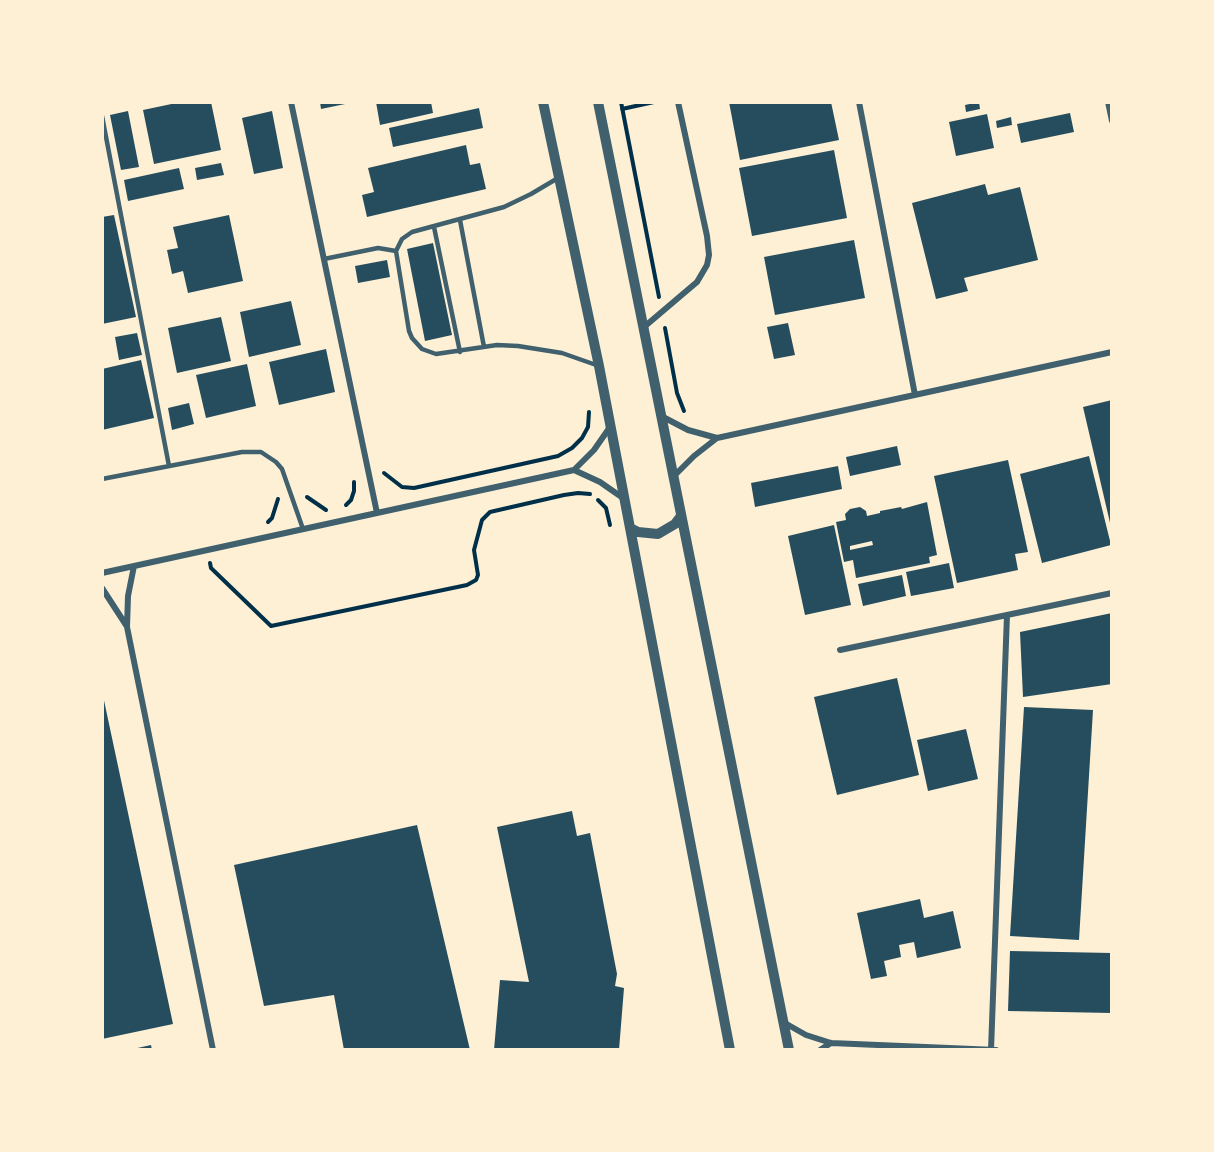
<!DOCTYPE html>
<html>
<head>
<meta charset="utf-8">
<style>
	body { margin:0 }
	#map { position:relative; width:1214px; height:1152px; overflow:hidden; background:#fdf0d5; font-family:Signika,sans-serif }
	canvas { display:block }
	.frame { position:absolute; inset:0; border:104px solid #fdf0d5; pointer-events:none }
</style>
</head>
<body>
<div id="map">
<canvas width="1214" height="1152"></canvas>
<div class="frame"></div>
</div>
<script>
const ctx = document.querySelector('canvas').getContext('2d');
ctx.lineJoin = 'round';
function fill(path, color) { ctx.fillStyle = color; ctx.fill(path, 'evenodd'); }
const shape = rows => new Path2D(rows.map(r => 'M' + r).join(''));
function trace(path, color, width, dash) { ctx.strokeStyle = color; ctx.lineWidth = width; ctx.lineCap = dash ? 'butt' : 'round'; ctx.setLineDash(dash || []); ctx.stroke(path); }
const building = shape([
	[181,102,211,102,221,150,154,164,143,110],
	[320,102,350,102,350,103,321,109],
	[376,102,431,102,433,113,380,125],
	[729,102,831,102,839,140,740,160],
	[979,102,980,109,966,112,965,105],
	[479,108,483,128,393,147,389,128],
	[128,111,139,167,121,170,110,115],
	[272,111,283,168,254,174,242,118],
	[1070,113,1074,132,1021,143,1017,124],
	[987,114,994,148,956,156,949,122],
	[1011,117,1012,125,997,128,996,121],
	[466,145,470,165,480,163,486,189,367,217,362,195,374,192,368,168],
	[834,150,847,218,752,236,739,168],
	[221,163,224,175,197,180,195,168],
	[179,168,184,189,128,201,124,180],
	[985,184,988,195,1020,187,1038,260,964,278,968,291,936,299,912,203],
	[114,215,136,317,102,324,102,217],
	[229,215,243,281,188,293,183,271,172,274,167,250,178,248,173,227],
	[854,240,865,298,775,315,764,257],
	[433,243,452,335,425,341,407,249],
	[387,260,390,277,358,283,355,266],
	[291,301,301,345,249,357,240,312],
	[221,317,231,361,177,373,168,328],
	[788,323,795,355,774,359,767,327],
	[137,333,142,355,119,360,115,337],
	[326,349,335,392,279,405,269,362],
	[141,360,154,418,102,430,102,369],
	[247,364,256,406,206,418,196,375],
	[1112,400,1112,527,1111,527,1083,407],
	[189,403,194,424,172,430,168,408],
	[897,446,901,465,850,476,846,457],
	[1089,456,1111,545,1042,563,1020,474],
	[1008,460,1028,552,1015,554,1018,570,957,583,934,476],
	[838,466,842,489,755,507,751,483],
	[927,502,937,555,929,557,930,563,856,578,853,560,844,562,836,522,846,520,845,514,850,509,860,507,866,511,867,516,880,513,880,511,901,507,902,509],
	[872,541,873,545,850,550,850,546],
	[834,525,851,605,805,615,788,536],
	[949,563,954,588,911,596,906,572],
	[902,575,906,596,863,606,858,584],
	[1112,613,1112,684,1023,697,1020,632],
	[897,678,919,775,837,795,814,697],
	[102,691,173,1024,102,1039],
	[1024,707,1093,710,1079,940,1010,936],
	[966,729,978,779,928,791,917,740],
	[572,811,577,836,590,833,617,974,615,986,624,988,619,1050,494,1050,500,980,529,982,497,827],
	[417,825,470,1050,344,1050,334,995,264,1006,234,865],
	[920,899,924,918,953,911,961,948,917,958,914,942,899,945,901,957,884,961,887,976,871,979,857,913],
	[1010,951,1112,953,1112,1013,1008,1011],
	[151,1045,152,1050,133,1050,133,1049]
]);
const path = shape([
	[621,102,659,297],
	[622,109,654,102],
	[665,328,677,393,684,411],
	[384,473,402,487,414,488,558,456,572,448,582,438,588,427,589,412],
	[307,497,326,510],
	[598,500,606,508,610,525],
	[346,505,351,500,354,491,354,482],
	[268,522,272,518,278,499],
	[210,563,211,568,271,626,467,585,476,580,478,575,474,550,482,520,490,512,564,495,578,493,590,494]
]);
const service = shape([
	[102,116,169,466],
	[558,178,531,194,504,207,412,232,402,239,396,251,409,331,412,338,422,349,436,354,497,345,518,346,562,353,599,366],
	[460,220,484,347],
	[434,227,460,352],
	[324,259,378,248,396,251],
	[102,479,242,452,261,452,276,462,282,469,303,529]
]);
const minor = shape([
	[291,102,377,513],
	[859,102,915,395],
	[1108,102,1112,121],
	[644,327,697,282,707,265,709,255,707,236,678,102],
	[663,417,688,430,717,438],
	[574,470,600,482,623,498],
	[673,477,694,456,717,438,1112,352],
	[134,566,128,596,127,627,213,1050],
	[102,573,574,470,594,450,610,427],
	[102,588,126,625],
	[840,650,1112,593],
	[783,1022,806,1035,831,1043,996,1050],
	[820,1050,831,1043],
	[991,1050,1007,615]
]);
const tertiary = shape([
	[543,102,599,366,730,1050],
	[598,102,789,1050],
	[630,528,638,532,658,534,675,524,681,516]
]);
fill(building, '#264d5e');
trace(path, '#003049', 4);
trace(service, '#3f606c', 4.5);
trace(minor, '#3f606c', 6);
trace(tertiary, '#3f606c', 10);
</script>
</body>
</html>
